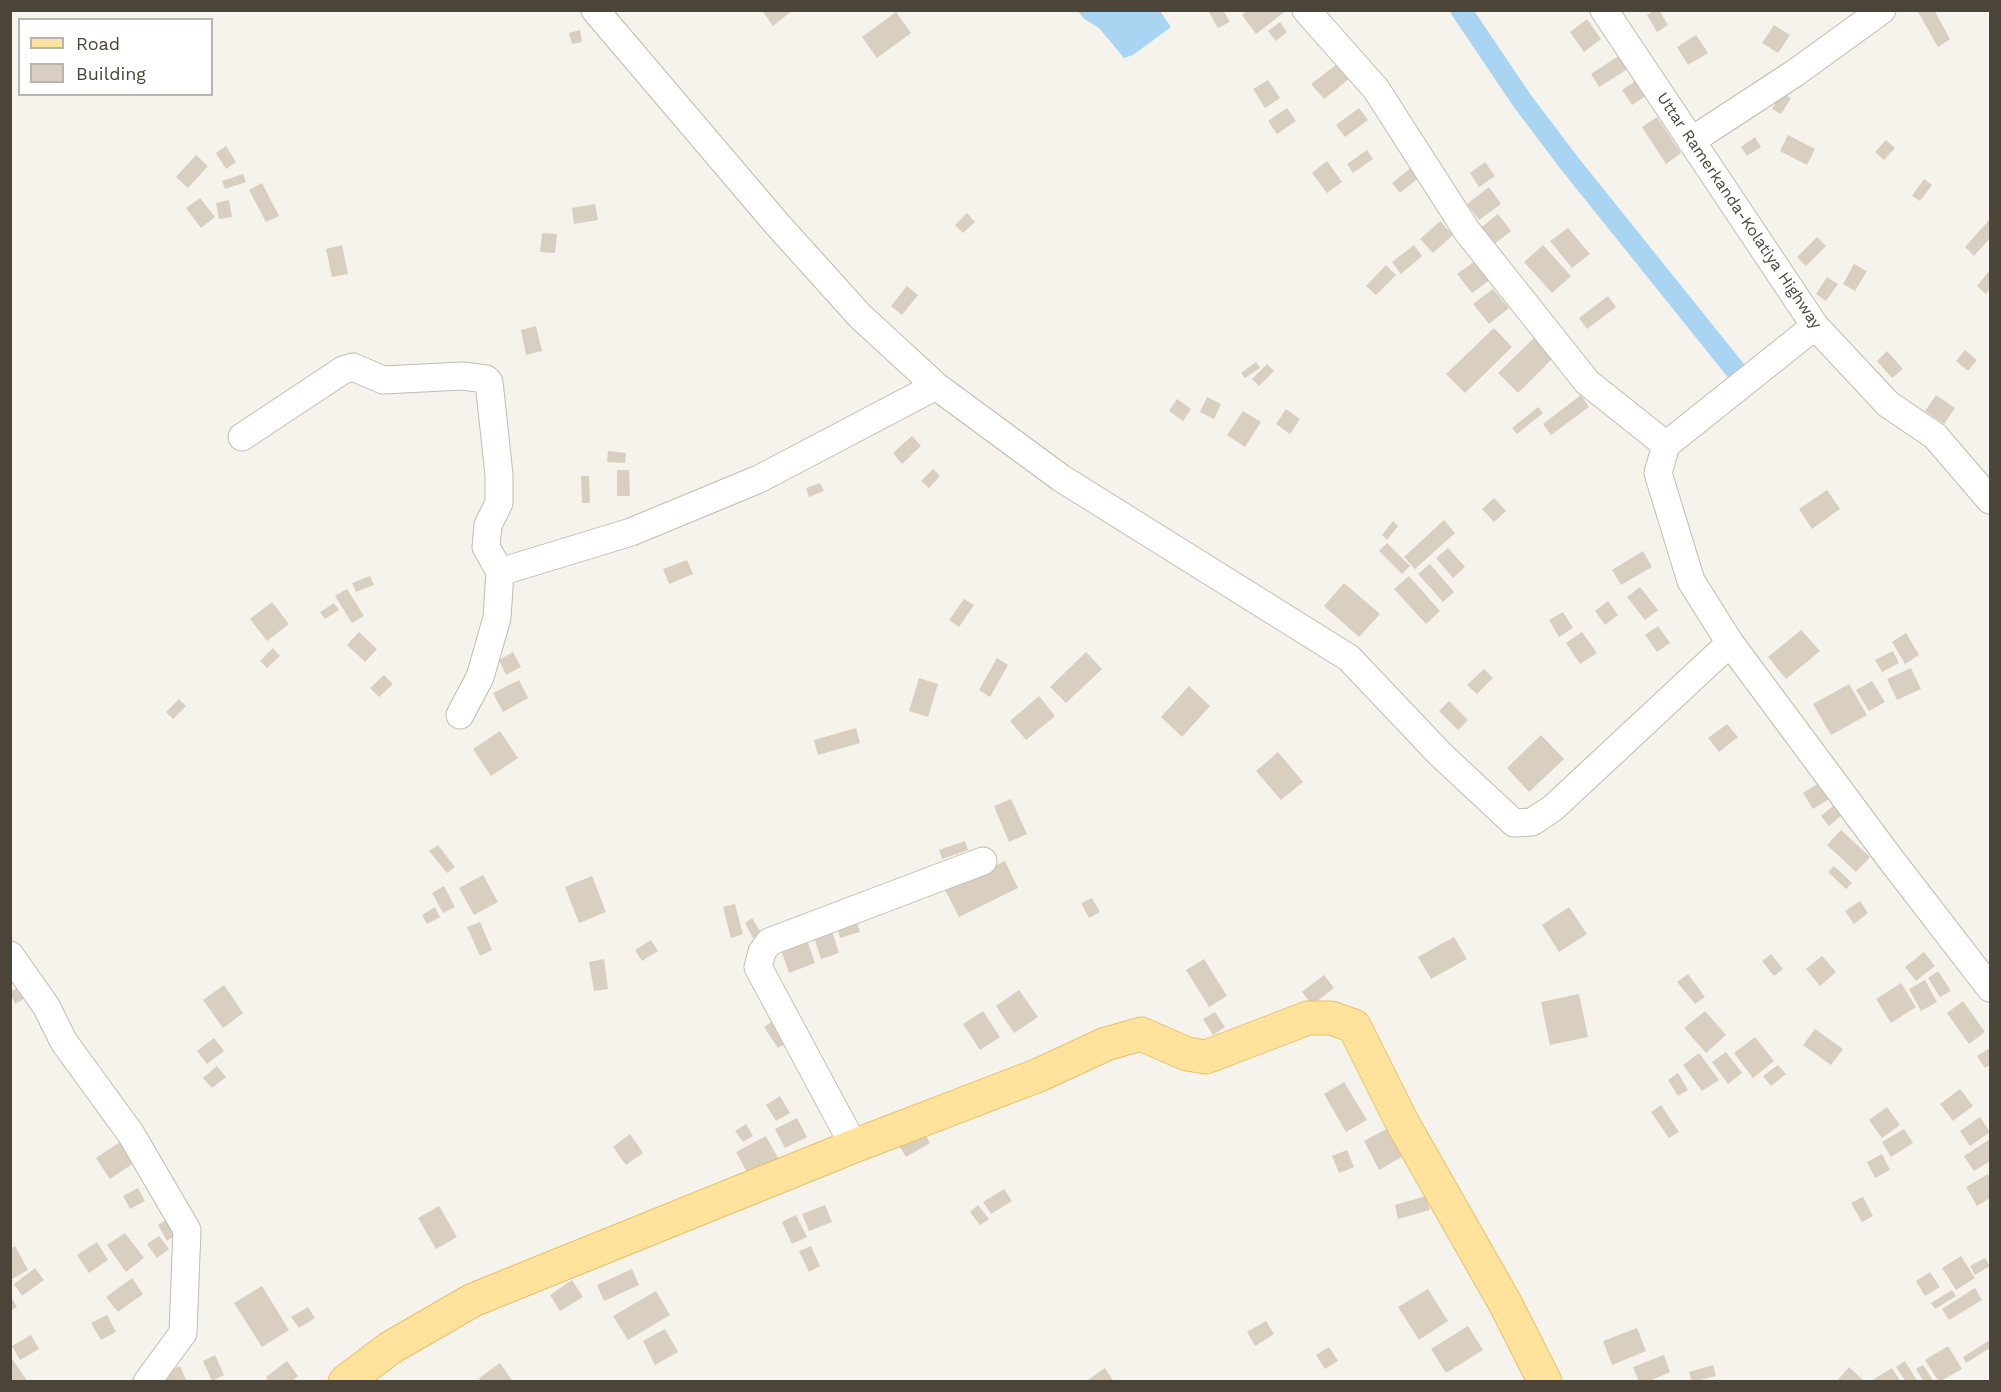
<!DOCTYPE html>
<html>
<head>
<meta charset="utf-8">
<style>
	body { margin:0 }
	#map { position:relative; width:2001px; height:1392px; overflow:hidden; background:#f6f3ec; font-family:"Work Sans",sans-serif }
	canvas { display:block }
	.frame { position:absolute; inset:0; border:12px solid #4b4439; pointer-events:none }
	.legend { position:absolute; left:18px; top:18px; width:195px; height:78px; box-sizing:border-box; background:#fff; border:2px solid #b7b4b0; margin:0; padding:8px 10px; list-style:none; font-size:18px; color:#4b4439 }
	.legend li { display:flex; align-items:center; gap:12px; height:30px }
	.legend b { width:30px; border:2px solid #b7b4b0 }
</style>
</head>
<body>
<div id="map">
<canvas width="2001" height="1392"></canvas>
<div class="frame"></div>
<ul class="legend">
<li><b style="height:8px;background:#ffe39c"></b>Road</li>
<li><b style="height:16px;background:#d8cfc1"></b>Building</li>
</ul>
</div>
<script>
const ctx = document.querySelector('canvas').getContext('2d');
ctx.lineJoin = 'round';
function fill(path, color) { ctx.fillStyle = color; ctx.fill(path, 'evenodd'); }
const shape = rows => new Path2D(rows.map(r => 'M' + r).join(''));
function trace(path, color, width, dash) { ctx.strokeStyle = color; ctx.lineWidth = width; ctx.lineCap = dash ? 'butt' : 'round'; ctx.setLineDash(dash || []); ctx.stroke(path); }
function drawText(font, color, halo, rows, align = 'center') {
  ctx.font = font + ' "Work Sans",sans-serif'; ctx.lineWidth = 6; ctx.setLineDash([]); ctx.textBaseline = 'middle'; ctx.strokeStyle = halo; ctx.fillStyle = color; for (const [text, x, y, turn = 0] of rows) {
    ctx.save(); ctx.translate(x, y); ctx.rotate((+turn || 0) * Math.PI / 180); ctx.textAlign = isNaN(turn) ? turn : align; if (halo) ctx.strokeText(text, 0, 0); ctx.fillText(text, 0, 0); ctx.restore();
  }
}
const water = shape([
	[1078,11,1160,11,1171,27,1133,55,1124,58,1099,28,1083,18]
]);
const canal = shape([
	[1461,10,1523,102,1570,164,1741,377]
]);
const building = shape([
	[762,10,793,10,773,26],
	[1212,10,1223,10,1230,22,1218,28,1209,12],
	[1247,10,1287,10,1256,34,1242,15],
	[1655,10,1659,10,1668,25,1657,32,1647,15],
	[1921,10,1934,10,1950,39,1938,47,1918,12],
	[896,12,911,33,877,58,862,37],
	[1587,19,1601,39,1584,52,1570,32],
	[1280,22,1287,32,1276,41,1268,31],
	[1774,25,1790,35,1778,53,1762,43],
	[580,30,582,42,572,44,569,33],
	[1696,35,1708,53,1688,65,1677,47],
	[1623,53,1631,67,1599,87,1591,74],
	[1337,64,1349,79,1324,99,1311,84],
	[1640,78,1650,93,1632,105,1622,90],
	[1268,80,1280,98,1265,108,1253,89],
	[1781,93,1791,98,1781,114,1772,109],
	[1287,108,1296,121,1277,134,1268,121],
	[1359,108,1368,120,1345,137,1336,125],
	[1657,117,1681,153,1666,164,1642,127],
	[1788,135,1815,149,1807,165,1780,151],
	[1755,137,1761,147,1747,156,1741,147],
	[1886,140,1895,148,1884,160,1875,152],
	[226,146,236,162,226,169,216,153],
	[1367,150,1373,159,1353,173,1347,164],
	[196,155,208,166,188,188,176,177],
	[1327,161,1342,182,1327,193,1312,173],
	[1485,162,1495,176,1479,187,1470,173],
	[1413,166,1421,176,1400,193,1392,183],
	[243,174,246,182,225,189,222,181],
	[1924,179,1932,185,1920,201,1912,196],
	[262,183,279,216,266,222,249,190],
	[1489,187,1501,204,1479,220,1467,204],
	[200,198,215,217,201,228,186,208],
	[229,200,232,217,219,219,216,203],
	[595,204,598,220,574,224,572,208],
	[967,213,975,222,963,233,955,225],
	[1498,214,1511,231,1492,246,1479,229],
	[1990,219,1990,238,1974,256,1965,247],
	[1440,221,1453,235,1433,253,1420,239],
	[1568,228,1590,254,1572,268,1550,241],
	[542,233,557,234,555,253,540,252],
	[1817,237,1826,246,1806,266,1797,257],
	[342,245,348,274,332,277,326,249],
	[1414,245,1422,256,1401,274,1392,262],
	[1543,245,1571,276,1552,293,1524,262],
	[1475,261,1490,280,1472,293,1457,274],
	[1854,264,1867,271,1855,291,1843,284],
	[1386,265,1396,275,1376,295,1366,286],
	[1990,270,1990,288,1986,294,1977,286],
	[1827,277,1838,284,1826,301,1816,294],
	[907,286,918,295,902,315,891,306],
	[1493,289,1509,308,1489,324,1473,304],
	[1608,296,1616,307,1587,329,1579,318],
	[536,326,542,351,526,355,521,330],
	[1494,328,1512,347,1465,393,1446,374],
	[1535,337,1554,357,1518,393,1498,373],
	[1965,350,1977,360,1968,371,1956,361],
	[1887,351,1903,369,1892,378,1877,361],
	[1256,362,1260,368,1245,378,1241,373],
	[1267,364,1274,371,1259,386,1252,379],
	[1581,395,1589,407,1551,435,1543,424],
	[1936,395,1955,408,1944,424,1925,411],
	[1207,397,1221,404,1214,419,1200,412],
	[1177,399,1191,409,1183,421,1169,411],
	[1538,407,1543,413,1517,434,1512,428],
	[1286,409,1300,419,1290,434,1276,424],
	[1243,411,1261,422,1245,447,1227,435],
	[912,436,921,446,902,464,893,453],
	[608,451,626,453,625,463,607,462],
	[933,469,940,476,929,488,921,481],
	[617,470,629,470,630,496,617,496],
	[581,476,589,476,590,503,582,503],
	[820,483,824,491,809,497,806,488],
	[1827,490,1840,509,1812,529,1799,509],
	[1494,498,1506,511,1494,522,1482,509],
	[1444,520,1455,533,1415,569,1404,557],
	[1393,521,1398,526,1387,540,1382,535],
	[1387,543,1410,566,1402,574,1379,551],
	[1448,548,1465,567,1453,578,1436,558],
	[1643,551,1652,567,1621,585,1612,570],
	[687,560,693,574,669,584,663,569],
	[1430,564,1454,592,1443,602,1418,574],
	[370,576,374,585,356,592,352,583],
	[1409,576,1440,611,1426,624,1394,589],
	[1344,583,1380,614,1359,637,1324,606],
	[1640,587,1658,610,1645,620,1627,597],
	[347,589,364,616,352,623,335,596],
	[964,599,974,605,959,627,949,620],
	[1608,601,1618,615,1605,625,1595,611],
	[272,602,289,624,267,641,250,619],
	[334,603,339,610,325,619,320,612],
	[1563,612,1573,628,1559,637,1549,620],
	[1658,626,1670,643,1657,652,1645,635],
	[1801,630,1820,651,1786,679,1768,657],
	[359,632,377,649,365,662,347,645],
	[1582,632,1597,653,1580,664,1566,643],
	[1906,633,1919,655,1905,664,1892,642],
	[273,648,280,656,267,668,260,661],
	[1893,651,1899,663,1882,672,1875,660],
	[513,652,521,667,506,675,499,660],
	[1086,652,1102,669,1066,703,1050,687],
	[997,658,1008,665,990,697,979,690],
	[1911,668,1921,689,1897,700,1887,679],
	[1484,669,1493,678,1477,694,1467,685],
	[384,675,393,684,379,697,370,688],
	[919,678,938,684,928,717,909,711],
	[519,680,528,698,503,712,493,693],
	[1872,681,1885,702,1869,711,1856,690],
	[1849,684,1867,715,1831,735,1813,704],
	[1189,686,1210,706,1182,737,1161,717],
	[1039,696,1055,716,1026,740,1010,721],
	[179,699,186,706,173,719,166,712],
	[1449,701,1468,720,1458,730,1439,711],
	[1727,724,1738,737,1719,752,1708,738],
	[856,728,860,743,818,755,814,740],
	[500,731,518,758,491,776,473,749],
	[1541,735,1564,759,1529,792,1507,768],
	[1278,752,1303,782,1281,800,1256,771],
	[1819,783,1829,799,1813,809,1803,793],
	[1011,799,1027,834,1009,842,994,806],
	[1841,799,1849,809,1829,826,1821,816],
	[1841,830,1870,857,1856,872,1827,845],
	[965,841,968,850,942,859,939,850],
	[438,845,455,867,447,873,429,851],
	[1005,861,1018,888,959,917,945,890],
	[1834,866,1852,883,1846,889,1828,872],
	[483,875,498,902,474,915,459,888],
	[592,876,606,912,579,923,565,887],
	[444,886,455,907,443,913,432,893],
	[1092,898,1100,912,1089,918,1081,903],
	[1860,901,1868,913,1854,924,1845,911],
	[735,904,743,934,731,938,723,907],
	[435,907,440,917,427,924,422,915],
	[1569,907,1587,934,1559,952,1542,925],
	[855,916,860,932,840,938,836,922],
	[752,918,761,933,753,938,745,923],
	[480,922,492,950,480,956,467,927],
	[830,925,839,953,821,959,812,931],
	[806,937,815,963,789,973,780,947],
	[1454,937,1467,959,1431,979,1418,957],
	[651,940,658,951,642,961,635,950],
	[1924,952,1935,966,1916,981,1905,967],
	[1771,954,1783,969,1774,976,1762,961],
	[1822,956,1836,972,1820,986,1806,969],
	[604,959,608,989,594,991,589,962],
	[1204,959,1227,996,1209,1007,1186,970],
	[1938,971,1951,991,1940,997,1928,978],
	[1688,974,1705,997,1695,1004,1677,982],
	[1324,975,1334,988,1312,1005,1302,992],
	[1925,980,1937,1002,1921,1011,1909,989],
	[1901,983,1916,1007,1891,1023,1876,999],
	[24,984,30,995,15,1004,10,992],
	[224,985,243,1013,223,1028,203,1000],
	[1019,990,1038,1017,1014,1033,996,1006],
	[1579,994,1588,1037,1550,1045,1541,1002],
	[1963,1001,1985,1032,1969,1044,1947,1013],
	[983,1011,1000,1037,980,1050,963,1024],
	[1705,1011,1726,1035,1706,1053,1684,1028],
	[1215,1012,1225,1027,1213,1035,1203,1019],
	[774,1020,788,1042,778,1048,764,1027],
	[1815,1029,1843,1049,1831,1065,1803,1045],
	[1755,1037,1774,1061,1753,1078,1734,1053],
	[214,1038,224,1051,207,1064,197,1051],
	[1990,1048,1990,1065,1985,1068,1977,1056],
	[1726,1052,1742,1073,1728,1084,1712,1062],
	[1699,1053,1719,1080,1702,1091,1683,1065],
	[1778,1065,1786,1074,1771,1086,1763,1076],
	[217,1066,226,1077,212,1088,203,1078],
	[1678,1073,1688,1090,1678,1096,1668,1080],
	[1344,1082,1367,1120,1346,1132,1324,1094],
	[1960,1089,1973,1106,1953,1121,1940,1104],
	[780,1096,790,1113,776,1121,766,1105],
	[1661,1105,1679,1132,1669,1138,1651,1112],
	[1887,1107,1900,1125,1882,1138,1869,1120],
	[1980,1117,1990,1132,1970,1146,1960,1131],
	[797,1118,807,1137,785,1148,775,1129],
	[918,1122,930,1143,906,1157,894,1137],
	[746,1124,753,1136,743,1142,735,1131],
	[1390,1127,1405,1155,1379,1170,1364,1141],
	[1904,1129,1913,1143,1891,1157,1882,1142],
	[630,1134,643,1153,626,1165,613,1147],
	[766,1136,779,1160,749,1176,736,1152],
	[1990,1139,1990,1161,1974,1171,1964,1156],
	[120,1142,134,1163,110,1179,96,1158],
	[1347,1150,1354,1167,1339,1173,1332,1156],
	[1882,1154,1890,1170,1875,1178,1867,1162],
	[1988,1174,1990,1179,1990,1198,1977,1206,1966,1187],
	[138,1188,145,1201,130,1209,123,1196],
	[1004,1189,1012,1201,991,1214,983,1202],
	[1426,1196,1430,1210,1398,1219,1395,1205],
	[1863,1197,1873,1216,1862,1222,1851,1203],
	[825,1205,832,1222,809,1231,802,1214],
	[978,1205,989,1219,980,1225,970,1212],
	[439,1206,457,1237,436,1249,418,1218],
	[796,1215,807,1237,792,1244,782,1222],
	[169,1218,178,1234,167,1241,158,1225],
	[125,1233,144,1258,126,1272,107,1245],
	[159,1236,169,1249,157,1258,147,1244],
	[97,1242,108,1260,89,1273,77,1255],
	[15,1246,28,1270,10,1280,10,1249],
	[811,1246,820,1266,809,1272,799,1251],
	[1961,1256,1975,1278,1956,1290,1942,1268],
	[1985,1258,1990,1266,1975,1275,1970,1266],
	[35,1268,44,1280,22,1296,14,1284],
	[632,1269,639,1285,604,1301,597,1285],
	[1930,1272,1940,1287,1925,1296,1916,1281],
	[132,1278,143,1294,118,1312,106,1297],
	[572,1280,583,1297,560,1311,550,1295],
	[262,1286,289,1330,262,1347,234,1303],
	[1975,1288,1982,1300,1949,1320,1942,1309],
	[1428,1289,1448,1321,1419,1340,1398,1307],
	[1952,1290,1956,1296,1935,1309,1931,1303],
	[656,1291,670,1315,628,1340,613,1316],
	[10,1295,17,1307,10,1311],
	[308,1307,315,1318,299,1328,291,1317],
	[107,1315,116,1332,101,1340,91,1323],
	[1266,1321,1274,1334,1255,1346,1247,1332],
	[1468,1326,1483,1350,1446,1373,1431,1349],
	[1637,1328,1646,1351,1612,1365,1603,1341],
	[665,1329,678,1352,655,1365,643,1341],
	[31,1335,39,1349,20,1360,12,1346],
	[1990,1340,1990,1348,1966,1363,1963,1357],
	[1948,1346,1962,1369,1939,1382,1925,1360],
	[1329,1347,1338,1361,1325,1369,1316,1355],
	[215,1355,224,1375,212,1381,203,1361],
	[1664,1355,1670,1372,1647,1382,1639,1382,1633,1367],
	[10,1356,28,1382,10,1382],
	[287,1361,298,1376,291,1382,269,1382,266,1377],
	[1905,1361,1918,1382,1906,1382,1896,1367],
	[500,1363,513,1382,481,1382,479,1378],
	[1713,1365,1716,1376,1692,1382,1689,1372],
	[1923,1365,1934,1382,1924,1382,1916,1369],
	[180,1366,186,1380,161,1382,158,1376],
	[1849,1367,1865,1382,1836,1382],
	[1105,1368,1114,1382,1085,1382],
	[1892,1368,1901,1382,1875,1382,1874,1379]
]);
const minor = shape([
	[595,10,777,224,860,316,936,386,1061,478,1349,658,1440,754,1514,823,1532,822,1553,808,1730,643],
	[1306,10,1376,89,1467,231,1587,382,1666,445],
	[1604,10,1815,326,1888,404,1935,436,1990,500],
	[1691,141,1795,73,1882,10],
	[1815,326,1666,445,1658,473,1691,581,1730,643,1889,857,1990,988],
	[242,437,343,370,353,367,383,380,463,376,486,379,489,382,499,475,499,503,488,525,486,547,500,572,497,618,480,677,460,715],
	[500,572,631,532,759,479,936,386],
	[10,955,46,1006,64,1042,131,1134,187,1230,183,1333,147,1382],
	[854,1146,758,967,762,952,769,942,983,861]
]);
const major = shape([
	[345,1382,390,1348,473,1300,854,1146,1039,1075,1106,1044,1141,1034,1187,1054,1206,1057,1308,1018,1331,1018,1354,1026,1403,1124,1505,1303,1545,1382]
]);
const streetNames = [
	["Uttar Ramerkanda-Kolatiya Highway",1739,211,56]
];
fill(water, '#a9d4f2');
trace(canal, '#a9d4f2', 21);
fill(building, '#d8cfc1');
trace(minor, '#c2bbae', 29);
trace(major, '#e6c16a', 35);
trace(minor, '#fff', 27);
trace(major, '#ffe39c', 33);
drawText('16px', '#4b4439', '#fff', streetNames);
</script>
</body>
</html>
